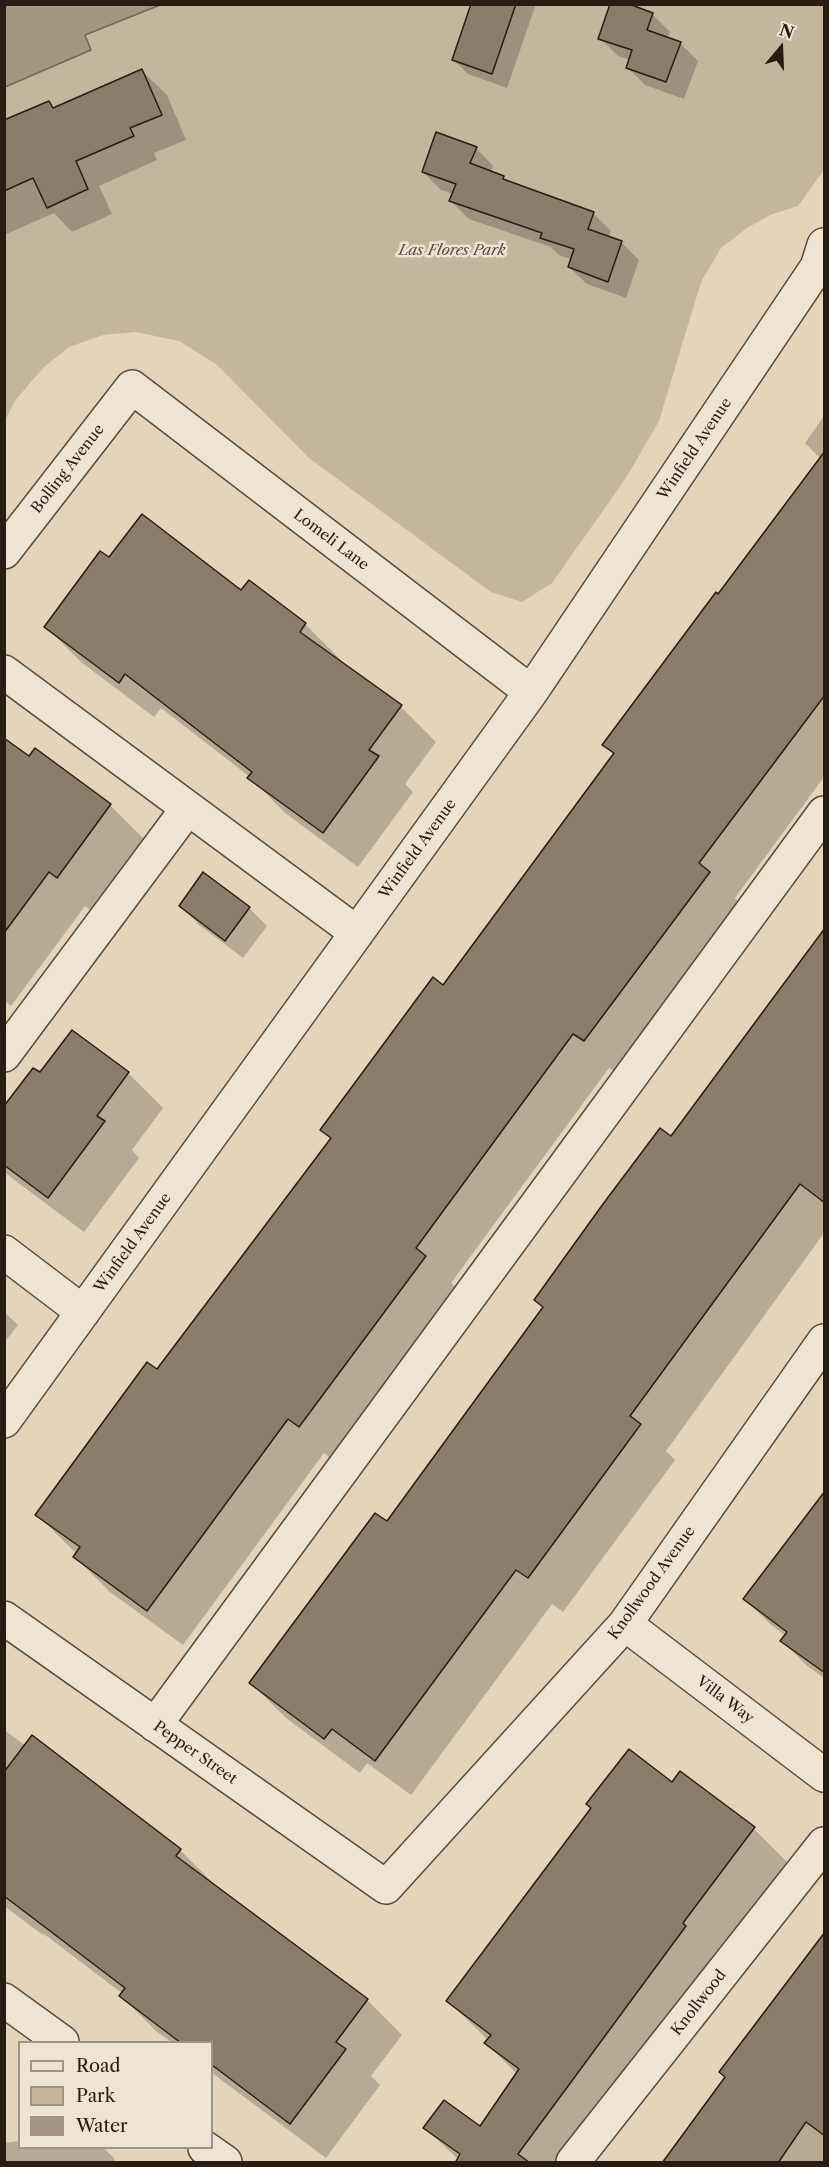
<!DOCTYPE html>
<html>
<head>
<meta charset="utf-8">
<style>
	body { margin:0 }
	#map { position:relative; width:829px; height:2167px; overflow:hidden; background:#e6d4ba; font-family:"Libre Caslon Text",serif }
	canvas { display:block }
	.frame { position:absolute; inset:0; border:6px solid #2b1c12; pointer-events:none }
	.legend { position:absolute; left:18px; top:2041px; width:195px; height:108px; box-sizing:border-box; background:#efe3d2; border:2px solid #a19385; margin:0; padding:8px 10px; list-style:none; font-size:18px; color:#2b1c12 }
	.legend li { display:flex; align-items:center; gap:12px; height:30px }
	.legend b { width:30px; border:2px solid #a19385 }
	.north { position:absolute; left:751px; top:18px; width:60px; height:60px; -webkit-text-stroke:4px #efe3d2; paint-order:stroke; rotate:19deg; font-size:16px; font-weight:700; line-height:24px; text-align:center; color:#2b1c12 }
	.north::after { content:''; display:block; margin:auto; width:21px; height:27px; background:#2b1c12; clip-path:polygon(50% 0,100% 100%,50% 72%,0 100%) }
</style>
</head>
<body>
<div id="map">
<canvas width="829" height="2167"></canvas>
<div class="frame"></div>
<ul class="legend">
<li><b style="height:8px;background:#efe3d2"></b>Road</li>
<li><b style="height:16px;background:#c6b59d"></b>Park</li>
<li><b style="height:16px;background:#a69581"></b>Water</li>
</ul>
<div class="north">N</div>
</div>
<script>
const ctx = document.querySelector('canvas').getContext('2d');
ctx.lineJoin = 'round';
function fill(path, color) { ctx.fillStyle = color; ctx.fill(path, 'evenodd'); }
const shape = rows => new Path2D(rows.map(r => 'M' + r).join(''));
function trace(path, color, width, dash) { ctx.strokeStyle = color; ctx.lineWidth = width; ctx.lineCap = dash ? 'butt' : 'round'; ctx.setLineDash(dash || []); ctx.stroke(path); }
function drawText(font, color, halo, rows, align = 'center') {
  ctx.font = font + ' "Libre Caslon Text",serif'; ctx.lineWidth = 5; ctx.setLineDash([]); ctx.textBaseline = 'middle'; ctx.strokeStyle = halo; ctx.fillStyle = color; for (const [text, x, y, turn = 0] of rows) {
    ctx.save(); ctx.translate(x, y); ctx.rotate((+turn || 0) * Math.PI / 180); ctx.textAlign = isNaN(turn) ? turn : align; if (halo) ctx.strokeText(text, 0, 0); ctx.fillText(text, 0, 0); ctx.restore();
  }
}
const green = shape([
	[5,5,824,5,824,170,798,206,770,215,747,228,721,248,701,282,659,421,626,478,552,583,522,602,491,592,309,458,216,364,179,341,136,332,103,335,69,347,43,368,14,402,5,421]
]);
const water = shape([
	[5,4,160,4,160,5,85,35,91,50,5,87,5,4]
]);
const shadow = shape([
	[472,4,536,4,507,88,468,74,454,60],
	[652,14,670,32,667,39,680,43,698,61,684,99,645,85,627,67,630,60,618,56,600,38],
	[142,71,167,95,186,140,154,153,157,160,99,186,112,214,72,232,54,213,4,235,4,122,49,103,55,109],
	[476,148,493,166,491,172,503,177,509,183,593,213,611,231,609,238,622,243,639,260,626,298,587,284,569,267,572,260,559,255,551,247,469,219,451,201,454,194,441,190,423,172],
	[824,416,824,777,735,898,744,908,620,1075,609,1068,451,1283,460,1292,334,1461,324,1453,183,1645,110,1592,75,1557,77,1554,37,1515,157,1371,331,1139,322,1130,443,987,614,755,604,745,719,596,821,459,805,443],
	[110,559,242,592,249,582,306,625,341,660,339,662,401,707,436,742,405,784,413,792,358,867,285,813,250,777,161,708,154,717,81,662,46,627],
	[4,740,29,758,110,805,145,840,93,912,85,906,11,1006,4,1001],
	[204,874,249,908,267,926,243,958,198,924,181,906],
	[824,930,824,1233,666,1451,675,1460,563,1612,552,1604,411,1795,367,1763,360,1773,286,1718,251,1683,387,1523,544,1308,536,1300,671,1138],
	[128,1073,163,1108,132,1150,139,1158,84,1232,13,1179,4,1171,4,1108,40,1074],
	[4,1312,18,1325,4,1343],
	[824,1492,824,1678,807,1666,782,1641,786,1636,770,1624,745,1599],
	[4,1730,26,1746,32,1738,180,1850,215,1885,367,2000,402,2035,371,2076,380,2085,326,2158,212,2073,212,2042,171,2042,156,2031,121,1996,123,1994,44,1934,43,1935,4,1906],
	[673,1784,754,1829,787,1862,716,1957,569,2162,461,2162,425,2128,480,2128,517,2074,486,2043,488,2040,448,2001],
	[824,1932,824,2162,665,2162,727,2077,721,2072],
	[20,2141,20,2148,104,2148,114,2158,115,2162,4,2162,4,2143]
]);
const building = shape([
	[471,4,516,4,492,74,452,60,471,4],
	[610,4,629,4,653,13,647,30,681,42,666,82,626,68,632,50,598,39,610,4],
	[142,69,162,115,130,128,134,136,76,161,88,189,47,208,33,178,4,191,4,120,49,101,53,108,142,69],
	[436,132,477,147,470,163,504,176,503,179,594,212,588,229,622,241,608,282,568,267,574,249,540,238,542,233,449,201,456,184,422,172,436,132],
	[825,451,825,695,699,863,710,872,584,1041,573,1034,416,1248,426,1256,299,1427,288,1419,147,1611,73,1557,80,1547,35,1515,147,1362,157,1369,331,1138,320,1130,433,977,443,985,614,753,602,745,716,592,718,594,825,451],
	[142,514,241,590,249,580,306,623,300,632,402,705,369,750,379,756,323,833,247,778,252,772,125,674,119,683,44,627,100,551,109,557,142,514],
	[4,738,29,756,35,748,111,804,57,878,49,872,4,933,4,738],
	[203,872,250,907,225,941,179,906,203,872],
	[825,928,825,1203,800,1184,630,1416,641,1424,528,1578,516,1570,375,1761,332,1729,324,1739,249,1683,375,1513,387,1521,543,1307,534,1300,603,1204,660,1128,671,1136,825,928],
	[72,1030,129,1072,97,1116,105,1121,48,1198,4,1165,4,1106,33,1068,40,1072,72,1030],
	[825,1491,825,1673,780,1641,787,1632,743,1599,825,1491],
	[32,1735,181,1849,176,1856,368,1999,336,2042,346,2049,290,2124,212,2065,212,2043,181,2043,119,1996,125,1988,4,1896,4,1772,32,1735],
	[629,1749,672,1782,680,1771,755,1827,683,1923,686,1926,518,2154,530,2163,455,2163,460,2154,423,2128,444,2100,480,2126,519,2069,484,2043,491,2035,446,2001,591,1808,586,1804,629,1749],
	[825,1932,825,2136,806,2122,778,2163,662,2163,725,2077,719,2072,825,1932]
]);
const minor = shape([
	[4,552,132,387,531,692],
	[4,672,357,933],
	[4,1055,188,808],
	[4,1252,83,1312],
	[4,1421,531,692,817,267,824,245],
	[4,1618,386,1887,625,1624,824,1341],
	[625,1624,824,1775],
	[155,1725,824,813],
	[4,2000,62,2042],
	[205,2148,225,2162],
	[573,2162,824,1844]
]);
const parkNames = [
	["Las Flores Park",452,251]
];
const streetNames = [
	["Winfield Avenue",695,449,-56],
	["Bolling Avenue",68,469,-52],
	["Lomeli Lane",331,540,37],
	["Winfield Avenue",418,849,-54],
	["Winfield Avenue",133,1243,-54],
	["Knollwood Avenue",652,1583,-54],
	["Villa Way",725,1700,37],
	["Pepper Street",195,1753,35],
	["Knollwood",699,2003,-52]
];
fill(green, '#c6b59d');
fill(water, '#a69581');
trace(water, '#756555', 1.5);
fill(shadow, '#0003');
fill(building, '#8c7c69');
trace(building, '#2b1c12', 1.5);
trace(minor, '#5a4a3c', 36);
trace(minor, '#efe3d2', 33);
drawText('italic 15px', '#5a4a3c', '#efe3d2', parkNames);
drawText('15px', '#2b1c12', '#efe3d2', streetNames);
</script>
</body>
</html>
